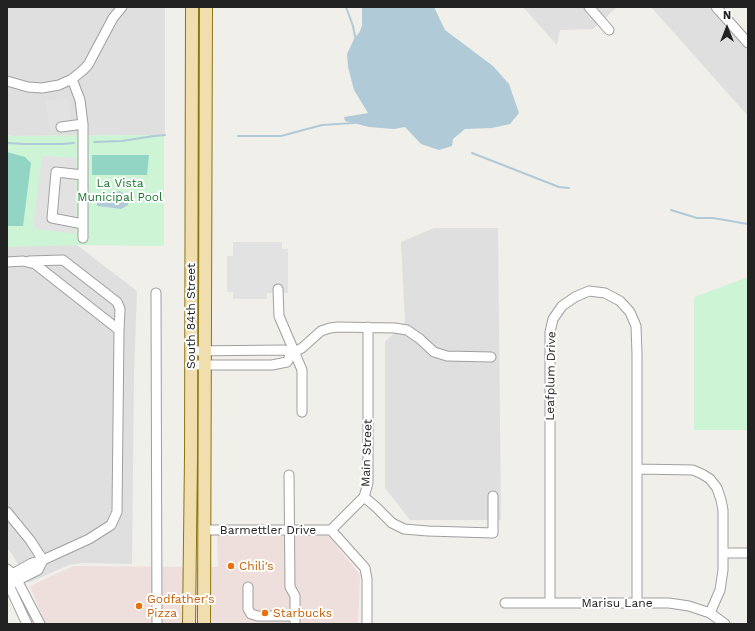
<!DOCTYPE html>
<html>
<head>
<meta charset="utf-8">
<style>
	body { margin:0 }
	#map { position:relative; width:755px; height:631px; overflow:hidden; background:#f1efea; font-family:"Work Sans",sans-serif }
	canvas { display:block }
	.frame { position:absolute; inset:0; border:8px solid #222; pointer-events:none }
	.north { position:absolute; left:707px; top:8px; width:40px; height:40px; -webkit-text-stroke:3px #fff; paint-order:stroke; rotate:0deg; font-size:11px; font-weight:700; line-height:16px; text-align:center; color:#222 }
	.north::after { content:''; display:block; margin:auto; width:14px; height:18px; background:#222; clip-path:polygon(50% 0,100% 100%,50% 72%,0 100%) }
</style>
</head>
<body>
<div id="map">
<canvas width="755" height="631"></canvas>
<div class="frame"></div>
<div class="north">N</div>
</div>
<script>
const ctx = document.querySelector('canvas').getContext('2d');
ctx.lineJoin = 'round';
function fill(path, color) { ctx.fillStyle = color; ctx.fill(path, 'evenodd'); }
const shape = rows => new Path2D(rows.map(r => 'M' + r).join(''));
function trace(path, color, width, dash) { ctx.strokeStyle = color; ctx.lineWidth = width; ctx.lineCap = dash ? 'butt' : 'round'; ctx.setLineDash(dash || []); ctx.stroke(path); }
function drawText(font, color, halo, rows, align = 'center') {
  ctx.font = font + ' "Work Sans",sans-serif'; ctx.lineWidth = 4; ctx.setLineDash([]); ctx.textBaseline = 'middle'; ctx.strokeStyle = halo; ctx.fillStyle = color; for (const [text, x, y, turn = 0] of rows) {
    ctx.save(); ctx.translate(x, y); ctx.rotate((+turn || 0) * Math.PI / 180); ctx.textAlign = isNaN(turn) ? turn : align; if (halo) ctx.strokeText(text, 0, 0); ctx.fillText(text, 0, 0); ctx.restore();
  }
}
const residential = shape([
	[7,7,165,7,165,135,12,136,7,135],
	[523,7,617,7,593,29,560,30,557,45],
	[651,7,708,7,748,51,748,116],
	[434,228,498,228,501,520,410,520,385,488,385,342,405,322,401,242],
	[77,245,137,291,134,374,132,564,82,563,69,565,28,583,14,557,7,548,7,246]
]);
const commercial = shape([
	[217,534,328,535,360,575,358,624,45,624,30,586,73,566,218,567]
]);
const park = shape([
	[7,135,12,136,164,135,164,246,77,245,7,247],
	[748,277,748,430,694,430,694,297]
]);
const pitch = shape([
	[7,152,25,157,31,163,23,226,7,226],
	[92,155,149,155,147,175,92,175]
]);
const parking = shape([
	[67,98,72,128,51,132,45,101],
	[42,156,76,158,75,234,33,228],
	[233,242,282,242,282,249,288,249,288,293,267,293,267,299,233,299,233,292,227,292,227,256,233,256]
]);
const water = shape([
	[362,7,434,7,445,30,493,66,509,84,519,113,510,124,492,128,465,129,453,139,452,146,439,150,421,144,405,127,394,129,369,127,345,121,344,117,368,113,354,90,348,67,347,54,355,37,359,33,362,26],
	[120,191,128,197,128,205,121,209,97,206,97,195]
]);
const stream = shape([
	[346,7,353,26,355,37],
	[238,136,281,136,322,125,354,123],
	[94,142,122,141,154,136,165,135],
	[7,143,24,144,63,144,74,143],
	[472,153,559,187,569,188],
	[671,210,697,218,713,218,748,224]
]);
const minor = shape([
	[589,7,609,30],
	[716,7,748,43],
	[72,79,80,100,83,124,83,238],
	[7,81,28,87,42,88,59,85,72,79,82,71,88,65,113,18,122,7],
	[61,127,83,124],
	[83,224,52,218,56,172,83,175],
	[29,261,63,260,117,302,120,309,119,330],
	[7,262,23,261,35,264,119,330,117,512,111,525,89,539,43,560,32,563,7,577],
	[278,289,279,316,302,370,302,412],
	[156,293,157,624],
	[191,351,284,350,292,353],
	[191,365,272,365,287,362,292,353,302,348,321,331,330,328,338,327,395,328,407,330,420,339,434,352,447,356,491,357],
	[637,469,693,470,702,474,710,479,717,488,721,500,723,510,723,570,720,590,710,613],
	[289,475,290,587,295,596,295,624],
	[364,497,376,507,392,523,404,529,428,531,493,533,493,496],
	[7,512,30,540,43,560],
	[204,530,331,530],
	[331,530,364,497,368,483,368,327],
	[331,530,365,568,367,579,367,624],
	[723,553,748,553],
	[7,569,13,574,17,580,40,624],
	[7,581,27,624],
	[12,583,38,570,43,560],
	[248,587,248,609,251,614,258,616,295,616],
	[505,603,669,603,689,606,710,613,725,624],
	[550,603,550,332,553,319,562,306,575,297,589,291,605,293,620,301,630,312,636,326,637,354,637,603]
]);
const major = shape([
	[189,624,191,456,192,7],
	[204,624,206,7]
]);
const markers = [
	[231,566,4,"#e8710a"],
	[139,606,4,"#e8710a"],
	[265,613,4,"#e8710a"]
];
const parkNames = [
	["La Vista",120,183],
	["Municipal Pool",120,197]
];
const streetNames = [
	["South 84th Street",191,316,-90],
	["Leafplum Drive",551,376,-89],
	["Main Street",367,453,-88],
	["Barmettler Drive",268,530],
	["Marisu Lane",617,603]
];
const foodNames = [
	["Chili's",239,566],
	["Godfather's",147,599],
	["Pizza",147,613],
	["Starbucks",273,613]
];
fill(residential, '#e0dfdf');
fill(commercial, '#efdfdc');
fill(park, '#cef4d6');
fill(pitch, '#92d5c5');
fill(parking, '#e2e2e2');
fill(water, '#b0cad8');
trace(stream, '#b0cad8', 2);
trace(minor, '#9f9f9f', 11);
trace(major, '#8c7513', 14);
trace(minor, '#fff', 9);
trace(major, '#f1deae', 12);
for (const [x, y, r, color] of markers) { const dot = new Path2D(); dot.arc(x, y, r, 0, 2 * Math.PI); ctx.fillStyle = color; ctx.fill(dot); trace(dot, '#fff', 1.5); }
drawText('12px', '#1b752f', '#fff', parkNames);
drawText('12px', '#222', '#fff', streetNames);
drawText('12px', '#c56008', '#fff', foodNames, 'left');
</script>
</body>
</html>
